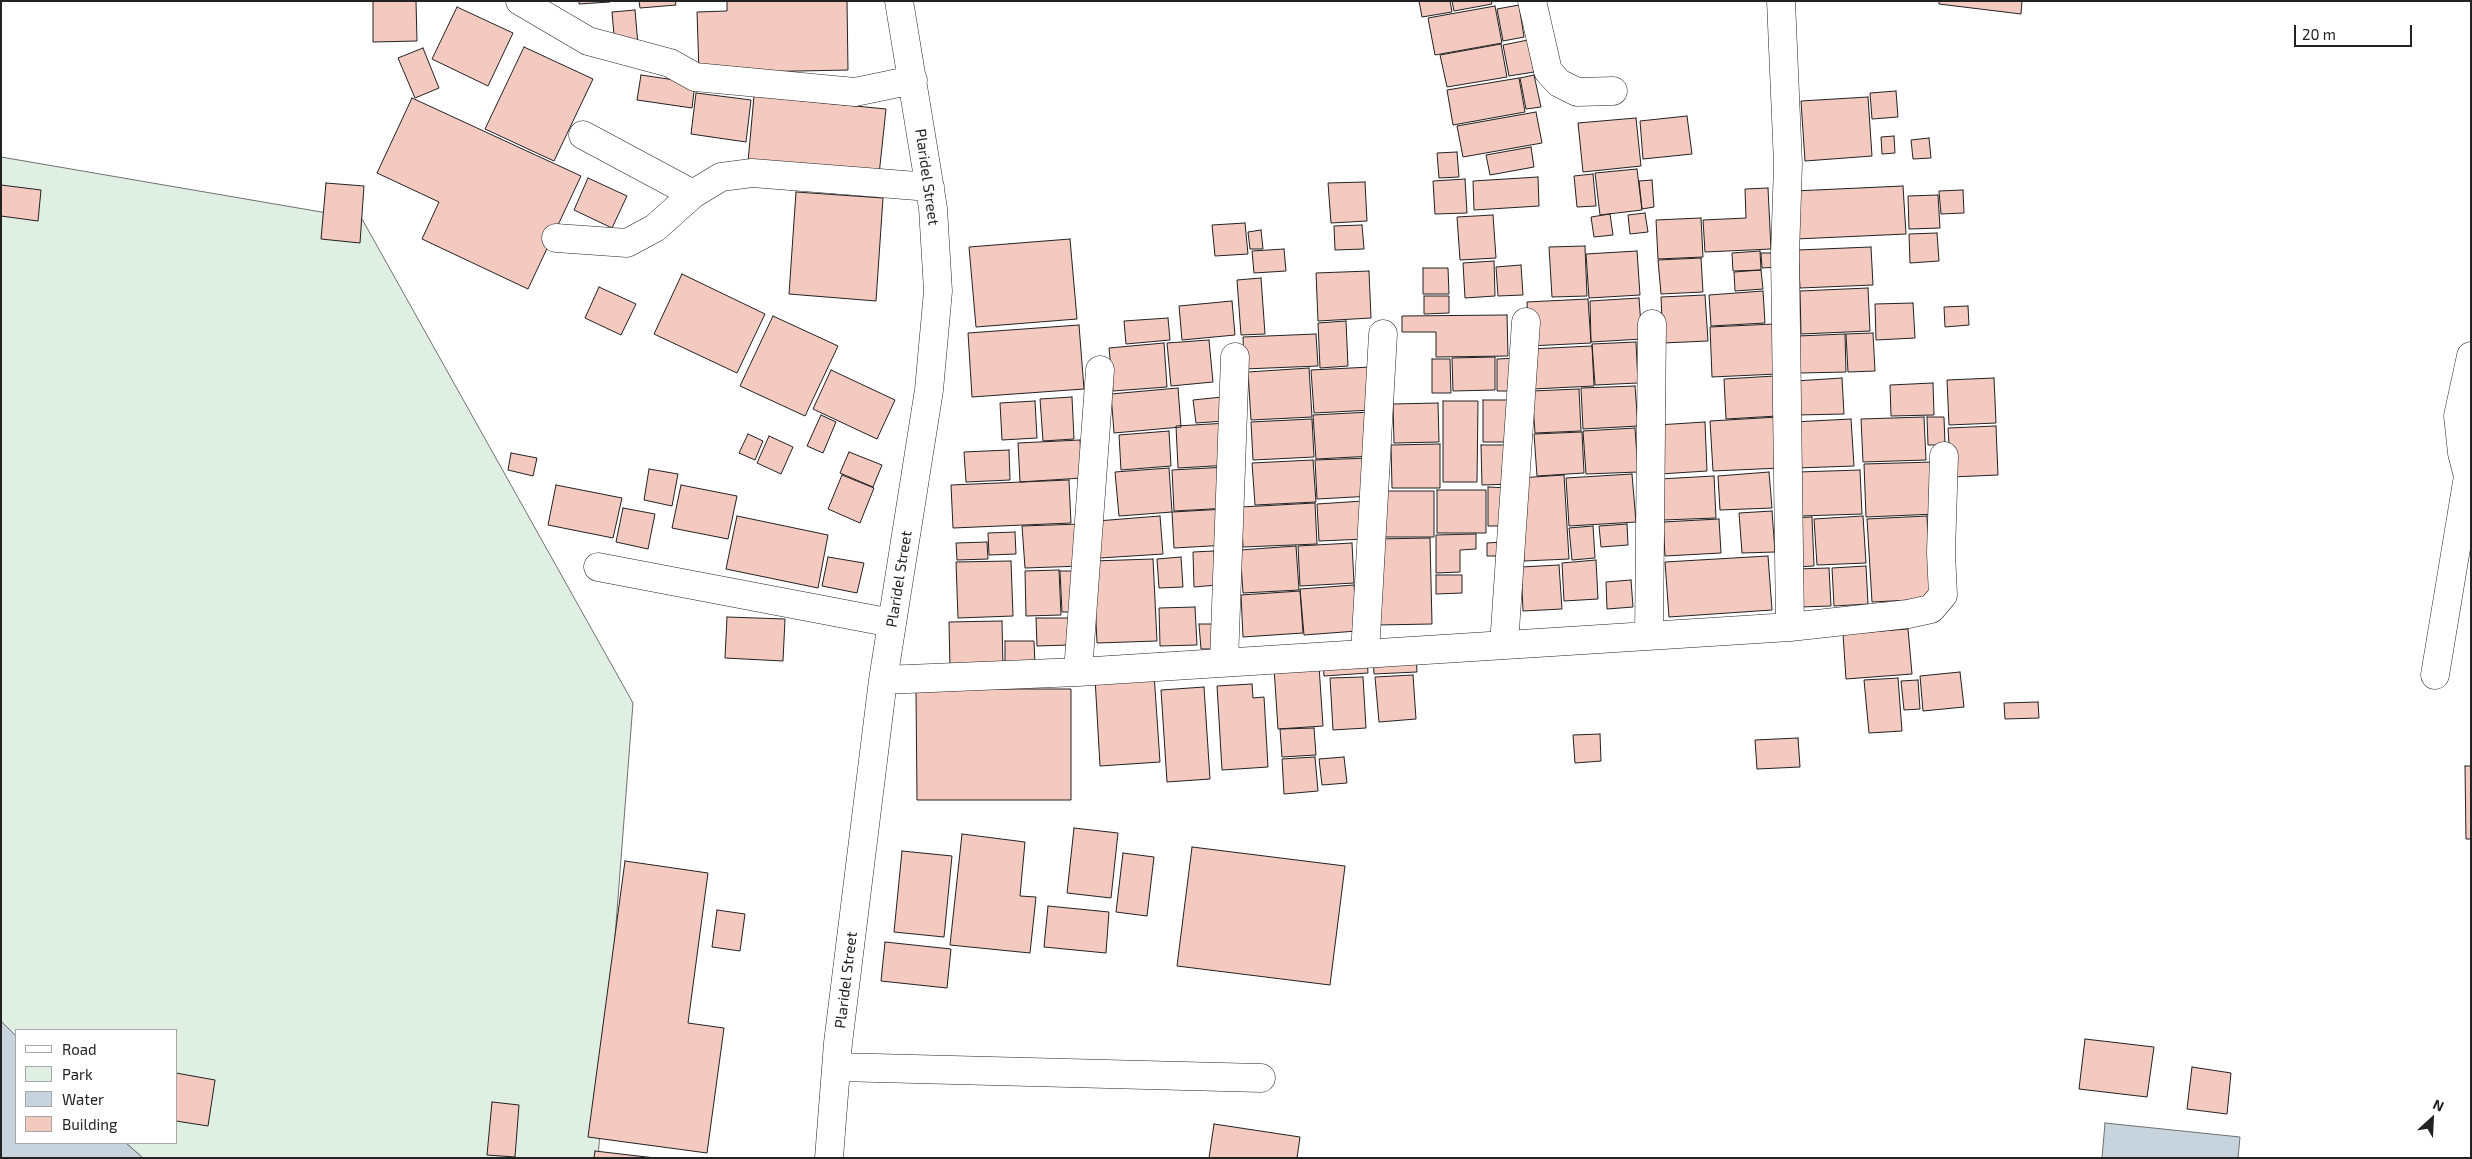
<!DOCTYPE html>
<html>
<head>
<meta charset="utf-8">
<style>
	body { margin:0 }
	#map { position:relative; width:2472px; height:1159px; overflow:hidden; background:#fff; font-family:"Exo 2",sans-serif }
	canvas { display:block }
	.frame { position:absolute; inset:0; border:2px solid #222; pointer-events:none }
	.legend { position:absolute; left:15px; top:1029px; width:162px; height:115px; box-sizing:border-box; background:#fff; border:1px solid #a7a7a7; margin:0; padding:6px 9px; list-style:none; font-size:15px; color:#222 }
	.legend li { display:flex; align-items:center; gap:10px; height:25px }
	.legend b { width:25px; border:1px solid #a7a7a7 }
	.north { position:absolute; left:2407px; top:1094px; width:50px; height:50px; -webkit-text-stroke:4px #fff; paint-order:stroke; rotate:25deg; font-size:14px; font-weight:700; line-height:20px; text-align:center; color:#222 }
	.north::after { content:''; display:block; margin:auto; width:18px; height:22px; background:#222; clip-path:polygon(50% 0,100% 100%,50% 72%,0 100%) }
	.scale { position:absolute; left:2294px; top:25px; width:118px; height:22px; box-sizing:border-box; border:2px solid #222; border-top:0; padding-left:6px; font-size:15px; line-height:18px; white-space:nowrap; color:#222; -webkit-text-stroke:4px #fff; paint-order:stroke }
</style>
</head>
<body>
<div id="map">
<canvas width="2472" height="1159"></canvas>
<div class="frame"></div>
<ul class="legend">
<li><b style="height:6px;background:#fff"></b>Road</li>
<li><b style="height:14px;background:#e0efe3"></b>Park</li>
<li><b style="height:14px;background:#c7d3dd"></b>Water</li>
<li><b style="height:14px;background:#f3c9c0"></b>Building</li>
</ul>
<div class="north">N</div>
<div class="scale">20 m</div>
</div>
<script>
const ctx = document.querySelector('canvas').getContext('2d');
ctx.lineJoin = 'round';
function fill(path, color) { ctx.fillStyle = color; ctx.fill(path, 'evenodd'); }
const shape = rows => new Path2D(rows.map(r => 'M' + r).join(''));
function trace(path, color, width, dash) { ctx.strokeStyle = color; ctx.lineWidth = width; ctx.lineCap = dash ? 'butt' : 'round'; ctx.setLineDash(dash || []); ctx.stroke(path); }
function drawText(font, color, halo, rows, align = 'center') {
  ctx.font = font + ' "Exo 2",sans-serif'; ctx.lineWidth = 4; ctx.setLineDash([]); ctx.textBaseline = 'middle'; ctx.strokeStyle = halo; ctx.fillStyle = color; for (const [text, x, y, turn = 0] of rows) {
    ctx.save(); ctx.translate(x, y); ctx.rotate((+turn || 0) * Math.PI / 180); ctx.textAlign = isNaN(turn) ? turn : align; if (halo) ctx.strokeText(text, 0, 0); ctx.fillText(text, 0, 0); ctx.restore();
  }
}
const green = shape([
	[1,157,362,219,633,703,598,1158,143,1158,126,1143,176,1143,176,1030,16,1030,16,1036,1,1021,1,157]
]);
const water = shape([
	[1,1021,16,1036,16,1143,126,1143,143,1158,1,1158,1,1021],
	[2105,1123,2240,1137,2238,1158,2102,1158,2105,1123]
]);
const building = shape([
	[373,1,416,1,417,41,373,42,373,1],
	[579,1,610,1,610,2,579,4,579,1],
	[639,1,675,1,676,5,640,8,639,1],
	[727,1,847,1,848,70,699,73,697,12,727,11,727,1],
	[1419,1,1450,1,1452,12,1422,17,1419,1],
	[1452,1,1491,1,1492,4,1454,11,1452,1],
	[1939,1,2022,1,2021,14,1939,4,1939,1],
	[1519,5,1524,37,1503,41,1497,9,1519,5],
	[1495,6,1502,43,1435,55,1428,18,1495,6],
	[457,7,513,33,488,86,432,59,457,7],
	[635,10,638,45,615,47,612,12,635,10],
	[1528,40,1534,72,1509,76,1503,45,1528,40],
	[1501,44,1507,77,1447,87,1440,55,1501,44],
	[524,47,593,79,554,161,485,129,524,47],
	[423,48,439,88,415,98,398,58,423,48],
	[641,75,695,83,692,108,637,100,641,75],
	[1534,75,1541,107,1526,109,1520,78,1534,75],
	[1519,78,1525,112,1453,125,1447,90,1519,78],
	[1896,91,1898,117,1872,119,1870,93,1896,91],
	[696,93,751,100,746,142,691,134,696,93],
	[754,96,886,109,879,175,748,162,754,96],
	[1868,97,1872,156,1805,161,1801,101,1868,97],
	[412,98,581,176,528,289,422,239,439,202,377,173,412,98],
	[1536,112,1542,143,1463,157,1457,126,1536,112],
	[1687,116,1692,154,1643,159,1640,121,1687,116],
	[1636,118,1641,166,1583,172,1578,123,1636,118],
	[1894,136,1895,153,1882,154,1881,137,1894,136],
	[1929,138,1931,158,1913,159,1911,140,1929,138],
	[1531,147,1534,167,1490,175,1486,155,1531,147],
	[1457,152,1459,177,1439,178,1437,153,1457,152],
	[1637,169,1642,210,1600,215,1595,173,1637,169],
	[1593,174,1596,206,1577,207,1574,176,1593,174],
	[1538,177,1539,206,1474,210,1473,181,1538,177],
	[588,178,627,196,612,228,574,210,588,178],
	[1465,179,1467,213,1435,214,1433,181,1465,179],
	[1652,180,1654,207,1642,209,1639,181,1652,180],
	[1365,182,1367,221,1331,223,1328,183,1365,182],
	[326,183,364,186,360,243,321,239,326,183],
	[1,185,41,190,38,221,1,216,1,185],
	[1903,186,1906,234,1796,239,1794,191,1903,186],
	[1768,188,1771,249,1705,252,1703,220,1746,218,1745,189,1768,188],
	[1963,190,1964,213,1941,214,1939,191,1963,190],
	[796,192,883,198,876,301,789,294,796,192],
	[1938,195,1940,228,1909,229,1908,196,1938,195],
	[1645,213,1648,232,1630,234,1628,215,1645,213],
	[1610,214,1613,235,1594,237,1591,217,1610,214],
	[1493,215,1496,258,1460,260,1457,217,1493,215],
	[1701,218,1703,257,1658,259,1656,220,1701,218],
	[1245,223,1248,254,1215,256,1212,225,1245,223],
	[1362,225,1364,249,1335,250,1334,226,1362,225],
	[1261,230,1263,249,1250,249,1248,232,1261,230],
	[1937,233,1939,261,1910,263,1909,234,1937,233],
	[1070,239,1077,319,976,327,969,247,1070,239],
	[1585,246,1587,296,1552,297,1549,247,1585,246],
	[1871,247,1873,285,1800,288,1798,250,1871,247],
	[1284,249,1286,271,1254,273,1252,251,1284,249],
	[1637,251,1640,295,1589,298,1586,254,1637,251],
	[1760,251,1761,270,1733,271,1732,253,1760,251],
	[1761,253,1777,253,1777,267,1762,268,1761,253],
	[1701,258,1703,292,1661,294,1658,260,1701,258],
	[1494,261,1495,296,1465,298,1463,263,1494,261],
	[1521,265,1523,295,1498,296,1496,267,1521,265],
	[1423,268,1448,268,1449,294,1423,294,1423,268],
	[1761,270,1763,289,1735,291,1734,272,1761,270],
	[1369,271,1371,318,1318,321,1316,273,1369,271],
	[682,274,765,314,737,373,654,334,682,274],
	[1261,278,1265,334,1241,335,1237,280,1261,278],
	[599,287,636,304,621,335,585,318,599,287],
	[1868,288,1870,331,1801,334,1800,291,1868,288],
	[1763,291,1765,323,1711,326,1709,295,1763,291],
	[1705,295,1708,341,1663,343,1661,297,1705,295],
	[1424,296,1449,296,1449,313,1424,314,1424,296],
	[1639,298,1642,339,1591,342,1590,301,1639,298],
	[1588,299,1591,343,1529,346,1527,302,1588,299],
	[1232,301,1235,335,1182,340,1179,306,1232,301],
	[1913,303,1915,338,1876,340,1875,304,1913,303],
	[1968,306,1969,325,1945,327,1944,307,1968,306],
	[1507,315,1508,356,1436,357,1436,332,1402,332,1402,316,1507,315],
	[773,316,838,346,805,416,740,386,773,316],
	[1168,318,1170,340,1126,344,1124,321,1168,318],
	[1346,321,1348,366,1320,368,1318,323,1346,321],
	[1774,324,1777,374,1712,377,1710,327,1774,324],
	[1079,325,1084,389,972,397,968,333,1079,325],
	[1873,333,1875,371,1848,372,1846,334,1873,333],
	[1316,334,1318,366,1244,369,1243,337,1316,334],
	[1845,334,1846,372,1800,373,1798,336,1845,334],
	[1209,340,1213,382,1171,386,1167,343,1209,340],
	[1636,342,1638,383,1595,385,1592,344,1636,342],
	[1164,343,1167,387,1113,391,1109,348,1164,343],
	[1592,346,1594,386,1533,389,1530,349,1592,346],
	[1495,357,1495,390,1453,391,1452,358,1495,357],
	[1518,358,1519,391,1497,391,1497,359,1518,358],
	[1432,359,1450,359,1451,393,1432,393,1432,359],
	[1371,367,1372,410,1314,413,1311,370,1371,367],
	[1309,368,1312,417,1251,420,1248,372,1309,368],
	[831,370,895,400,877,439,813,409,831,370],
	[1775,376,1777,416,1726,419,1724,379,1775,376],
	[1842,378,1844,414,1797,415,1795,381,1842,378],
	[1994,378,1996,423,1949,425,1947,380,1994,378],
	[1933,383,1934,415,1891,416,1890,385,1933,383],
	[1635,386,1638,426,1583,429,1581,388,1635,386],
	[1178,388,1181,427,1114,433,1111,394,1178,388],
	[1579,389,1581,431,1535,433,1532,391,1579,389],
	[1072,397,1074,439,1043,441,1040,399,1072,397],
	[1222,397,1224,421,1196,423,1193,400,1222,397],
	[1483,400,1511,400,1512,442,1483,442,1483,400],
	[1035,401,1037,438,1002,440,1000,403,1035,401],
	[1443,401,1478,401,1477,482,1443,482,1443,401],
	[1438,403,1439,442,1394,443,1393,404,1438,403],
	[1371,412,1373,456,1316,459,1313,415,1371,412],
	[821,415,836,422,823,453,807,446,821,415],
	[1778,417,1781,468,1713,471,1710,421,1778,417],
	[1924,417,1926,460,1863,462,1861,419,1924,417],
	[1927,417,1944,417,1945,445,1928,445,1927,417],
	[1312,419,1314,457,1253,460,1251,422,1312,419],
	[1851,419,1854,466,1796,468,1793,422,1851,419],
	[1705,422,1707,471,1660,474,1657,425,1705,422],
	[1228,423,1231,465,1178,468,1176,426,1228,423],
	[1996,426,1998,475,1951,477,1948,428,1996,426],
	[1635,428,1638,472,1586,474,1583,431,1635,428],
	[1169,431,1171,466,1121,470,1119,435,1169,431],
	[1582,432,1584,473,1537,476,1534,434,1582,432],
	[748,434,763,441,755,460,739,453,748,434],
	[769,436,793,447,781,474,757,463,769,436],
	[1080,440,1082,478,1020,482,1018,443,1080,440],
	[1440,444,1440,488,1392,488,1391,445,1440,444],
	[1481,445,1512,445,1512,484,1482,485,1481,445],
	[1009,450,1010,480,966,482,964,452,1009,450],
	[849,452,882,465,873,487,840,473,849,452],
	[511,453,537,458,533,476,508,470,511,453],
	[1370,458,1372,496,1317,499,1315,460,1370,458],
	[1313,460,1316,502,1255,505,1252,463,1313,460],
	[1934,462,1936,514,1866,517,1864,464,1934,462],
	[1227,467,1229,508,1174,511,1172,470,1227,467],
	[1169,468,1172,512,1119,516,1115,472,1169,468],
	[649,469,678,474,672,506,644,500,649,469],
	[1860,470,1862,514,1800,516,1798,472,1860,470],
	[1769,472,1772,508,1720,510,1718,476,1769,472],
	[1632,474,1636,522,1569,526,1566,478,1632,474],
	[842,475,874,488,860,523,828,509,842,475],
	[1564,475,1569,559,1524,561,1518,478,1564,475],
	[1714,476,1716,518,1663,520,1660,479,1714,476],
	[1069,480,1071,523,953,528,951,485,1069,480],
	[556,485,622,498,613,538,548,525,556,485],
	[681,485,737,496,728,539,672,528,681,485],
	[1488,487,1510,488,1510,526,1488,526,1488,487],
	[1437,490,1486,490,1486,533,1437,533,1437,490],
	[1379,491,1434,491,1434,537,1380,537,1379,491],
	[1363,501,1365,539,1319,541,1317,504,1363,501],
	[1315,503,1317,544,1243,547,1241,507,1315,503],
	[623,508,655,514,648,549,616,542,623,508],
	[1226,509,1228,545,1174,548,1172,512,1226,509],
	[1772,511,1775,552,1742,553,1739,513,1772,511],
	[737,516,828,535,818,588,726,569,737,516],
	[1160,516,1163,554,1100,558,1097,521,1160,516],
	[1863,516,1866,563,1817,565,1814,519,1863,516],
	[1927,516,1931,599,1872,602,1867,519,1927,516],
	[1812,517,1814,566,1795,567,1792,518,1812,517],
	[1719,519,1721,553,1665,556,1663,522,1719,519],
	[1081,524,1082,566,1025,568,1022,526,1081,524],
	[1627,524,1628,545,1601,547,1599,526,1627,524],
	[1593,526,1595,558,1572,560,1569,528,1593,526],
	[1015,532,1016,554,989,555,988,533,1015,532],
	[1476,534,1476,549,1460,550,1460,572,1436,573,1436,535,1476,534],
	[1430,538,1432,624,1377,625,1376,539,1430,538],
	[987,542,988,559,957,560,956,543,987,542],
	[1502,542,1502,556,1487,556,1487,543,1502,542],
	[1352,543,1354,583,1300,586,1298,546,1352,543],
	[1296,546,1299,590,1243,593,1240,550,1296,546],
	[1214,551,1217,585,1194,587,1193,552,1214,551],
	[1768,556,1772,610,1669,617,1665,562,1768,556],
	[828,557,864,563,857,593,822,586,828,557],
	[1181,557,1183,587,1159,588,1157,559,1181,557],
	[1153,559,1157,641,1097,643,1093,561,1153,559],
	[1596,560,1598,599,1564,601,1562,563,1596,560],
	[1011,561,1013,616,958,618,956,562,1011,561],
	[1559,565,1562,609,1523,611,1521,567,1559,565],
	[1866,566,1868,604,1834,606,1832,568,1866,566],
	[1829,568,1831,606,1799,607,1797,569,1829,568],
	[1059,570,1061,615,1026,616,1025,571,1059,570],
	[1060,571,1078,571,1080,612,1062,612,1060,571],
	[1436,575,1462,575,1462,593,1436,594,1436,575],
	[1631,580,1633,607,1607,609,1606,582,1631,580],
	[1354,585,1357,631,1304,635,1300,589,1354,585],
	[1300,591,1303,633,1243,637,1241,595,1300,591],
	[1195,607,1197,645,1160,646,1159,608,1195,607],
	[727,617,785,619,783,661,725,658,727,617],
	[1036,618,1069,618,1069,645,1037,646,1036,618],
	[1002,621,1003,667,950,668,949,622,1002,621],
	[1199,624,1221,624,1222,649,1201,649,1199,624],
	[1908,629,1912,674,1846,679,1843,634,1908,629],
	[1005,641,1034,641,1035,665,1005,666,1005,641],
	[1416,654,1417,672,1374,674,1373,656,1416,654],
	[1367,657,1368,673,1324,676,1323,659,1367,657],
	[1319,666,1323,726,1278,729,1274,668,1319,666],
	[1960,672,1964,707,1923,711,1920,676,1960,672],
	[1154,674,1160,762,1100,766,1095,678,1154,674],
	[1413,675,1416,719,1379,722,1375,677,1413,675],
	[1363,677,1366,728,1333,730,1330,678,1363,677],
	[1898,678,1902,731,1869,733,1864,680,1898,678],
	[1918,680,1920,709,1904,710,1901,681,1918,680],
	[1252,684,1253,698,1264,697,1268,767,1222,770,1217,686,1252,684],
	[1204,687,1210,779,1167,782,1161,690,1204,687],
	[916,689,1071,689,1071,800,917,800,916,689],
	[2038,702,2039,718,2005,719,2004,703,2038,702],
	[1314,728,1316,755,1282,757,1280,729,1314,728],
	[1600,734,1601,761,1575,763,1573,735,1600,734],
	[1798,738,1800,767,1757,769,1755,740,1798,738],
	[1315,757,1318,791,1284,794,1282,759,1315,757],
	[1344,757,1347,783,1322,785,1319,759,1344,757],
	[2465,766,2471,766,2471,839,2466,839,2465,766],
	[1074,828,1118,833,1111,898,1067,893,1074,828],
	[962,834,1025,842,1020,896,1036,897,1030,953,950,945,962,834],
	[1192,847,1345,866,1330,985,1177,966,1192,847],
	[902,851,952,856,944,937,894,932,902,851],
	[1123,853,1154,857,1147,916,1116,912,1123,853],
	[625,861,708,873,688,1023,724,1028,707,1153,588,1137,625,861],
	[1048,906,1109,912,1106,953,1044,947,1048,906],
	[717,910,745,914,740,951,712,947,717,910],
	[885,942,951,949,947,988,881,981,885,942],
	[2085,1039,2154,1047,2147,1097,2079,1089,2085,1039],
	[2192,1067,2231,1073,2227,1114,2187,1109,2192,1067],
	[176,1073,215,1080,208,1126,176,1121,176,1073],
	[492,1102,519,1105,515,1157,487,1155,492,1102],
	[1214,1124,1300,1137,1297,1158,1209,1158,1214,1124],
	[595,1151,655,1158,594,1158,595,1151]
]);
const minor = shape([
	[520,1,588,41,670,63,695,77,855,92,913,80],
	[1532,1,1548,71,1559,83,1577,92,1613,91],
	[1781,1,1788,164,1785,254,1790,627],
	[583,135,693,194],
	[556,238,627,243,655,228,693,194,721,177,752,173,930,187],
	[598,567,892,623],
	[1649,636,1652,324],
	[1504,645,1526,322],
	[1365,654,1383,334],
	[1224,662,1235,357],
	[1078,672,1100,370],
	[2435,675,2468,476,2462,453,2458,416,2471,356],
	[883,680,1078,672,1790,627,1908,614,1931,609,1943,595,1941,553,1944,456],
	[837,1067,1261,1078],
	[829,1158,838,1043,883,680,929,390,938,291,933,208,899,1]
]);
const streetNames = [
	["Plaridel Street",927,177,82],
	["Plaridel Street",899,579,-81],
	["Plaridel Street",846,980,-83]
];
fill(green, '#e0efe3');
trace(green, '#6f6f6f', 1);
fill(water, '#c7d3dd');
trace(water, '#6f6f6f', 1);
fill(building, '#f3c9c0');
trace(building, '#222', 1);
trace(minor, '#222', 29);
trace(minor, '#fff', 28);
drawText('15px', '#222', '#fff', streetNames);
</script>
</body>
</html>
